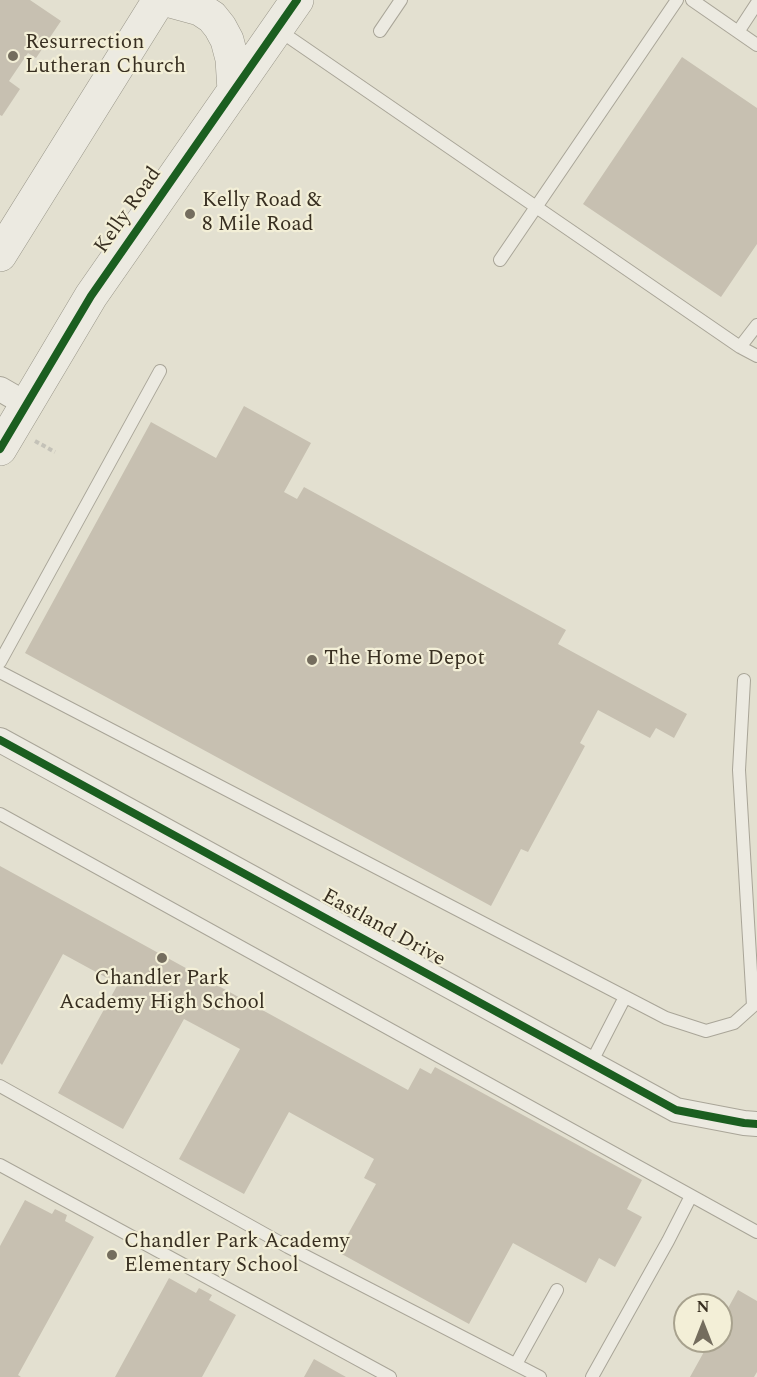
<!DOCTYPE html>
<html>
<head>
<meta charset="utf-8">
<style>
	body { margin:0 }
	#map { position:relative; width:757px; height:1377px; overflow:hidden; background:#e3e0d0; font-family:Spectral,serif }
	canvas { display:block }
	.north { position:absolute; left:673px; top:1293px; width:60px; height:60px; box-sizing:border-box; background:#f3efd7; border:2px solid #a8a28e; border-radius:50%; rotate:0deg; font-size:16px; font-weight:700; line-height:24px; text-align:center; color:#382f21 }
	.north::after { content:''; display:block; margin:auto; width:21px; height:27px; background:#746d5e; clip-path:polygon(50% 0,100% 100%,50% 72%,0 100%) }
</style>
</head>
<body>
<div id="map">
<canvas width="757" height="1377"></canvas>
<div class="north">N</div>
</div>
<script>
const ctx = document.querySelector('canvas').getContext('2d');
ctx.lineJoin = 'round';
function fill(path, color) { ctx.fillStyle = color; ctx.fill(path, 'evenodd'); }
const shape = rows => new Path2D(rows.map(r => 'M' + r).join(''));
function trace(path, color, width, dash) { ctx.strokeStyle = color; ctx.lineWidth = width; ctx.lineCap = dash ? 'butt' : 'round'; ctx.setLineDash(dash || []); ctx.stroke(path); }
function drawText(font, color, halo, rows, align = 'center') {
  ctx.font = font + ' Spectral,serif'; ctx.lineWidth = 4.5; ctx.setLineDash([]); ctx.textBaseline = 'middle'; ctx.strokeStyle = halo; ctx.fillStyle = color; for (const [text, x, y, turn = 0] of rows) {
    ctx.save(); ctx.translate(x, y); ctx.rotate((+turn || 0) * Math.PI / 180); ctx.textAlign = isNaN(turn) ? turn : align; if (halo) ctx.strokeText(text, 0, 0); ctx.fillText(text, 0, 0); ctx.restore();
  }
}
const building = shape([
	[0,0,30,0,61,21,36,58,28,53,9,81,20,89,2,116,0,115],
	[682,57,757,108,757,244,721,297,583,204],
	[244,406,311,443,284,492,297,499,304,487,566,630,558,644,687,714,674,738,656,728,650,738,598,710,580,743,585,746,528,852,521,849,491,906,25,653,151,422,216,458],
	[0,866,408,1090,420,1068,431,1074,435,1067,642,1180,627,1209,642,1217,615,1267,599,1258,586,1283,513,1243,469,1324,338,1252,376,1184,364,1178,374,1159,289,1112,244,1194,179,1159,240,1049,184,1019,123,1129,58,1093,118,984,63,954,2,1065,0,1063],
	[25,1200,52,1214,55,1209,67,1215,65,1221,94,1237,18,1375,21,1377,0,1377,0,1246],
	[169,1278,196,1293,199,1288,212,1295,209,1300,236,1315,202,1377,115,1377],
	[738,1290,757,1301,757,1372,754,1377,690,1377,710,1341,721,1341,721,1321],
	[314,1359,346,1377,304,1377]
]);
const path = shape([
	[35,441,55,452]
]);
const lane = shape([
	[692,0,757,45],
	[277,29,740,347,757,356],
	[380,31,401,0],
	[738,32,757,3],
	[500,260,677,0],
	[740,347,757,325],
	[0,662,160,371],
	[0,672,666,1018,706,1031,734,1023,753,1006,739,770,744,680],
	[0,814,757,1232],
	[591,1063,625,997],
	[0,1086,288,1247,540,1377],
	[0,1165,390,1377],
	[516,1364,557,1290],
	[592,1377,668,1241,691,1196]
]);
const street = shape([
	[0,389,26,404],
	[0,740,676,1110,744,1123,757,1124]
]);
const secondary = shape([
	[167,0,200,9,212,17,220,27,227,40,232,59,234,91],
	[0,255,159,0],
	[0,449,91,296,297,0]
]);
const cycleway = shape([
	[0,449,91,296,297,0],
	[0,740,676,1110,744,1123,757,1124]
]);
const markers = [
	[13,56,6,"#746d5e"],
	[190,214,6,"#746d5e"],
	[312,660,6,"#746d5e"],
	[162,958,6,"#746d5e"],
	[112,1255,6,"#746d5e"]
];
const poiNames = [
	["Resurrection",25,44],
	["Lutheran Church",25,68],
	["Kelly Road &",202,202],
	["8 Mile Road",202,226],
	["The Home Depot",324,660],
	["Chandler Park",162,980,"center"],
	["Academy High School",162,1004,"center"],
	["Chandler Park Academy",124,1243],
	["Elementary School",124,1267]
];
const streetNames = [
	["Kelly Road",129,211,-55],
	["Eastland Drive",383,929,29]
];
fill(building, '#c7c0b1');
trace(lane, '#a9a598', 14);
trace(street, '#a9a598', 26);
trace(secondary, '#989588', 34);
trace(path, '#c4c2b8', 4, [4.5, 3]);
trace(lane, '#eceae1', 12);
trace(street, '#eceae1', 24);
trace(secondary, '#eceae1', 33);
trace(cycleway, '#1b5e20', 8);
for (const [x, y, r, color] of markers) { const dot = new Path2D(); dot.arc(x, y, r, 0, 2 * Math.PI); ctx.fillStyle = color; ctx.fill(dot); trace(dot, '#f3efd7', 2); }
drawText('21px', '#382f21', '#f3efd7', poiNames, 'left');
drawText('21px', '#382f21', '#f3efd7', streetNames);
</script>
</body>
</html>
